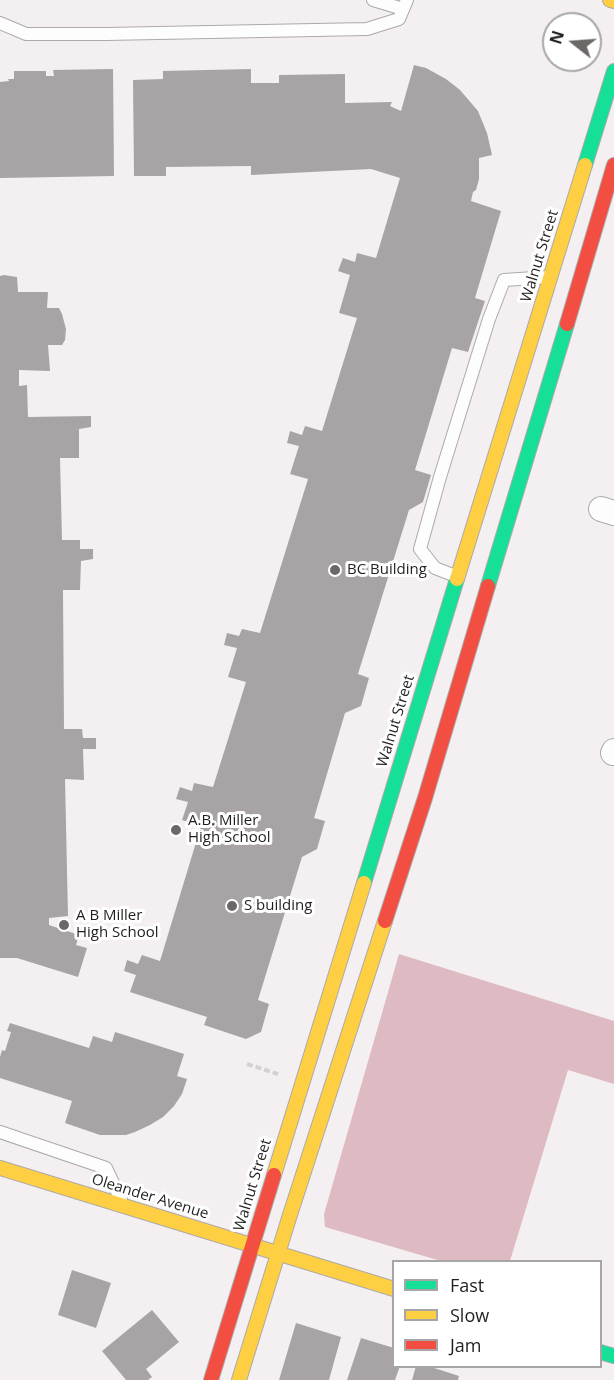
<!DOCTYPE html>
<html>
<head>
<meta charset="utf-8">
<style>
	body { margin:0 }
	#map { position:relative; width:614px; height:1380px; overflow:hidden; background:#f4f0f1; font-family:"Open Sans",sans-serif }
	canvas { display:block }
	.legend { position:absolute; left:392px; top:1260px; width:210px; height:108px; box-sizing:border-box; background:#fff; border:2px solid #a7a5a5; margin:0; padding:8px 10px; list-style:none; font-size:18px; color:#221f1f }
	.legend li { display:flex; align-items:center; gap:12px; height:30px }
	.legend b { width:30px; border:2px solid #a7a5a5 }
	.north { position:absolute; left:542px; top:12px; width:60px; height:60px; box-sizing:border-box; background:#fff; border:2px solid #a7a5a5; border-radius:50%; rotate:287deg; font-size:16px; font-weight:700; line-height:24px; text-align:center; color:#221f1f }
	.north::after { content:''; display:block; margin:auto; width:21px; height:27px; background:#6c6868; clip-path:polygon(50% 0,100% 100%,50% 72%,0 100%) }
</style>
</head>
<body>
<div id="map">
<canvas width="614" height="1380"></canvas>
<ul class="legend">
<li><b style="height:8px;background:#16e098"></b>Fast</li>
<li><b style="height:8px;background:#ffcf43"></b>Slow</li>
<li><b style="height:8px;background:#f24e42"></b>Jam</li>
</ul>
<div class="north">N</div>
</div>
<script>
const ctx = document.querySelector('canvas').getContext('2d');
ctx.lineJoin = 'round';
function fill(path, color) { ctx.fillStyle = color; ctx.fill(path, 'evenodd'); }
const shape = rows => new Path2D(rows.map(r => 'M' + r).join(''));
function trace(path, color, width, dash) { ctx.strokeStyle = color; ctx.lineWidth = width; ctx.lineCap = dash ? 'butt' : 'round'; ctx.setLineDash(dash || []); ctx.stroke(path); }
function drawText(font, color, halo, rows, align = 'center') {
  ctx.font = font + ' "Open Sans",sans-serif'; ctx.lineWidth = 6; ctx.setLineDash([]); ctx.textBaseline = 'middle'; ctx.strokeStyle = halo; ctx.fillStyle = color; for (const [text, x, y, turn = 0] of rows) {
    ctx.save(); ctx.translate(x, y); ctx.rotate((+turn || 0) * Math.PI / 180); ctx.textAlign = isNaN(turn) ? turn : align; if (halo) ctx.strokeText(text, 0, 0); ctx.fillText(text, 0, 0); ctx.restore();
  }
}
const water = shape([
	[399,954,614,1021,614,1084,568,1070,510,1261,441,1261,325,1227,324,1214]
]);
const building = shape([
	[414,65,426,68,446,79,460,90,478,111,487,133,492,155,479,158,479,179,476,190,473,192,471,201,501,211,475,298,485,301,468,352,452,348,415,470,431,475,423,502,409,510,358,674,369,678,361,706,345,713,314,818,325,821,317,849,302,857,258,1000,269,1004,261,1032,246,1039,204,1025,207,1017,130,992,136,975,124,971,127,960,138,964,142,955,160,961,201,826,182,820,188,802,176,799,180,787,192,791,194,783,213,787,246,682,228,677,237,648,224,645,227,633,239,636,242,629,260,633,308,479,290,474,299,446,287,443,290,431,302,435,305,426,322,431,357,318,339,313,350,275,338,271,343,258,355,262,357,253,376,258,400,178,371,169,251,175,251,166,166,167,166,176,134,176,133,80,163,79,163,71,251,69,251,83,279,83,279,75,345,74,345,103,392,102,390,106,401,111],
	[113,69,114,176,0,178,0,82,9,81,8,79,14,79,14,71,46,71,46,76,54,76,53,70],
	[4,275,17,277,18,292,48,292,47,308,59,308,62,314,66,329,65,340,62,345,48,345,50,371,19,370,19,386,27,385,28,417,91,416,91,427,79,429,79,458,60,458,62,540,80,540,80,549,93,549,93,559,81,561,80,590,63,590,64,729,82,729,83,738,96,738,96,749,83,749,84,780,65,779,68,916,49,918,49,925,79,935,76,945,87,948,78,977,17,958,0,958,0,276],
	[10,1023,89,1048,93,1036,112,1042,115,1032,184,1054,177,1076,187,1079,182,1094,174,1106,163,1117,150,1125,135,1132,126,1135,100,1135,65,1123,72,1101,0,1078,0,1057,2,1050,5,1051,11,1032,7,1031],
	[72,1270,111,1283,96,1328,58,1315],
	[152,1310,179,1342,146,1369,152,1377,148,1380,126,1380,102,1351],
	[296,1323,341,1337,329,1380,279,1380],
	[361,1338,394,1348,394,1366,400,1366,395,1380,347,1380],
	[416,1366,428,1366,459,1376,458,1380,412,1380]
]);
const path = shape([
	[247,1064,278,1074]
]);
const lane = shape([
	[373,0,403,9],
	[0,23,26,34,106,34,367,29,399,19,407,0],
	[458,577,435,568,420,549,440,477,489,319,504,280,549,277],
	[0,1132,106,1168,121,1200]
]);
const street = shape([
	[601,509,614,513],
	[613,753,614,751]
]);
const fast = shape([
	[585,165,614,71],
	[488,586,567,324],
	[364,883,457,579],
	[600,1352,614,1356]
]);
const slow = shape([
	[610,0,614,1],
	[457,579,585,165],
	[0,1168,394,1289],
	[274,1175,364,883],
	[239,1380,289,1218,385,921]
]);
const jam = shape([
	[567,324,614,165],
	[385,921,425,798,488,586],
	[211,1380,274,1175]
]);
const markers = [
	[335,570,6,"#6c6868"],
	[176,830,6,"#6c6868"],
	[232,906,6,"#6c6868"],
	[64,925,6,"#6c6868"]
];
const streetNames = [
	["Walnut Street",540,256,-73],
	["Walnut Street",396,721,-73],
	["Walnut Street",253,1185,-73],
	["Oleander Avenue",150,1197,17]
];
const poiNames = [
	["BC Building",347,570],
	["A.B. Miller",188,821],
	["High School",188,838],
	["S building",244,906],
	["A B Miller",76,916],
	["High School",76,933]
];
fill(water, '#debbc2');
fill(building, '#a8a4a5');
trace(lane, '#aca9aa', 14);
trace(street, '#aca9aa', 26);
trace(fast, '#aca9aa', 16);
trace(slow, '#aca9aa', 16);
trace(jam, '#aca9aa', 16);
trace(path, '#d2d2d2', 4, [6, 3]);
trace(lane, '#fdfdfd', 12);
trace(street, '#fdfdfd', 24);
trace(fast, '#16e098', 14);
trace(slow, '#ffcf43', 14);
trace(jam, '#f24e42', 14);
for (const [x, y, r, color] of markers) { const dot = new Path2D(); dot.arc(x, y, r, 0, 2 * Math.PI); ctx.fillStyle = color; ctx.fill(dot); trace(dot, '#fff', 2); }
drawText('15px', '#221f1f', '#fff', streetNames);
drawText('15px', '#221f1f', '#fff', poiNames, 'left');
</script>
</body>
</html>
